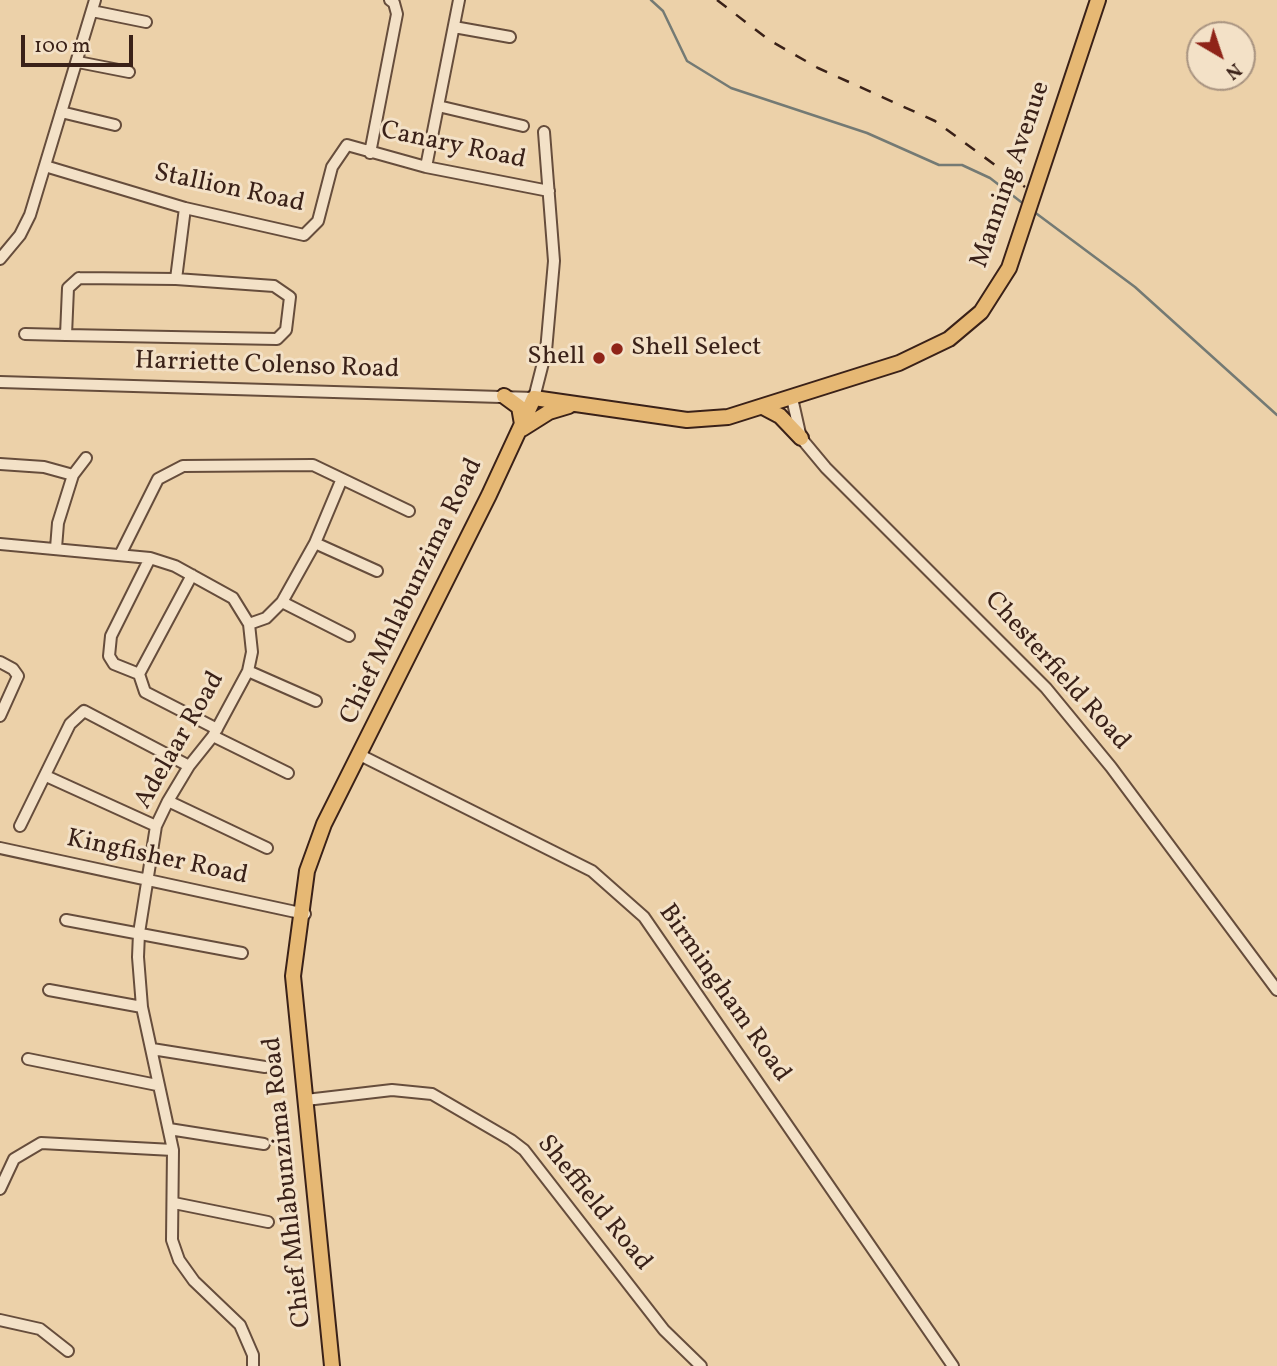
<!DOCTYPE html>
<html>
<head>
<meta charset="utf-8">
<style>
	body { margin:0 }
	#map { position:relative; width:1277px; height:1366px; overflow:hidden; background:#ecd1a9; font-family:Vollkorn,serif }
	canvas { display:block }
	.north { position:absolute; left:1186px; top:21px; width:70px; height:70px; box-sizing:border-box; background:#f3e1c7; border:2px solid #a99481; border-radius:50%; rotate:141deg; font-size:19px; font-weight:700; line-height:28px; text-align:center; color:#3a2118 }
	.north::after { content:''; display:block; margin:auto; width:24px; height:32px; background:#8f2418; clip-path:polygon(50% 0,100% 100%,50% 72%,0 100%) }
	.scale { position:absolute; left:21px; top:35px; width:112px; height:32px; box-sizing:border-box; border:4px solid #3a2118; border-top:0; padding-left:9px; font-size:21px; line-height:24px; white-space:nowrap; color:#3a2118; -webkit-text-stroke:5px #f3e1c7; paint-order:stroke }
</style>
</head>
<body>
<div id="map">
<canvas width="1277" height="1366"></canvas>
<div class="north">N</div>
<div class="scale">100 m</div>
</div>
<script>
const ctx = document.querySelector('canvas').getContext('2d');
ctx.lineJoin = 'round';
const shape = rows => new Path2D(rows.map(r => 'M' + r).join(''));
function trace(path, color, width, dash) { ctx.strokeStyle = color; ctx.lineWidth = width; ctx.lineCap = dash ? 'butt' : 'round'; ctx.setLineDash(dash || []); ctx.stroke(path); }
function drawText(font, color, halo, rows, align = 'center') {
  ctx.font = font + ' Vollkorn,serif'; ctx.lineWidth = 6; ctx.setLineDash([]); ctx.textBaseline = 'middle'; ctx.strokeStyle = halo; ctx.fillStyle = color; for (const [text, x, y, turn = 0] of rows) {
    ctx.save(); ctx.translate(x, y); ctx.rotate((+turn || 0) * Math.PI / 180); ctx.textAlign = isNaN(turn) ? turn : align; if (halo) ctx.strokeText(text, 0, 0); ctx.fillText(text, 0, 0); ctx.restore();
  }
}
const stream = shape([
	[651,0,663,11,687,61,731,88,867,133,939,165,962,165,990,178,1025,205],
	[1033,211,1135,287,1277,415]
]);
const minor = shape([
	[92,11,146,22],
	[454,27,510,37],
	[78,62,129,72],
	[438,106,523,126],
	[61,112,115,125],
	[370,153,397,14,394,3,390,0],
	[45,166,185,208,304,235,318,221,332,167,347,145,426,167,549,191],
	[426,167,459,0],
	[0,259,20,235,30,215,95,0],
	[79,278,176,279,274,286,290,297,286,330,277,339,66,335,68,288,79,278],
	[176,279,185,208],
	[25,334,66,335],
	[0,382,534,398,546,351,554,261,544,132],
	[792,398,801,438,826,468,1046,688,1111,767,1277,990],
	[0,464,44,467,73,475],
	[315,543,377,571],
	[0,544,150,558,175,566,233,598,249,624,252,652,248,671,213,736,189,766,168,801,156,826,139,933,138,957,142,1007,173,1150,172,1240,179,1260,194,1281,240,1325,253,1355,253,1366],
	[56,548,58,523,73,475,86,458],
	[121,553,158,479,183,466,313,465,409,511],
	[150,558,111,636,109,656,114,664,139,674,145,692,217,729],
	[282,602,349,636],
	[249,624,266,618,282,602,315,543,341,481],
	[0,662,13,669,18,676,0,716],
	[248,671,316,701],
	[139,674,192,575],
	[213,736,288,773],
	[360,755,592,871,644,917,953,1366],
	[46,776,156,826],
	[168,801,267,848],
	[20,826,70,724,84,711,189,766],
	[0,848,305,914],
	[66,920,242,953],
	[49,990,142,1007],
	[152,1049,265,1067],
	[28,1059,157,1085],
	[306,1100,392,1090,432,1094,511,1140,524,1150,664,1330,701,1366],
	[169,1129,264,1144],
	[0,1189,14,1159,41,1143,173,1150],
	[174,1203,268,1222],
	[0,1320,40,1329,68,1351]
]);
const major = shape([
	[504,396,519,407,522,424],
	[763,407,780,416,801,438],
	[522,429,549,412,569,406],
	[332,1366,293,976,307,871,324,824,489,495,534,398,687,420,728,417,899,363,949,339,981,312,1009,268,1098,0]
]);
const rail = shape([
	[717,0,769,40,818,68,935,121,1025,187]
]);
const markers = [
	[617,349,7,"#8f2418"],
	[599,358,7,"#8f2418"]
];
const streetNames = [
	["Canary Road",453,147,12],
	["Manning Avenue",1012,175,-71],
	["Stallion Road",229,190,12],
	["Harriette Colenso Road",267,367,2],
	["Chief Mhlabunzima Road",413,592,-64],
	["Chesterfield Road",1056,672,48],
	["Adelaar Road",181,741,-60],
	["Kingfisher Road",157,859,12],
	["Birmingham Road",723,994,55],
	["Chief Mhlabunzima Road",289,1182,-96],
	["Sheffield Road",593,1204,51]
];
const poiNames = [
	["Shell Select",631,349],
	["Shell",585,358,"right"]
];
trace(stream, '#747a74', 2.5);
trace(minor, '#664d3c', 14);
trace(major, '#3a2118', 18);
trace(minor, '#f3e1c7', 10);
trace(major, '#e6b874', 14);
trace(rail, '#3a2118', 2.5, [12, 12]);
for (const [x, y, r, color] of markers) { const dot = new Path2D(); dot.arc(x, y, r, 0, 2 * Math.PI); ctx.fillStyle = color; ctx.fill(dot); trace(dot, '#f3e1c7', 2.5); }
drawText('26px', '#3a2118', '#f3e1c7', streetNames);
drawText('26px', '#3a2118', '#f3e1c7', poiNames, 'left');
</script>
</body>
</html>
